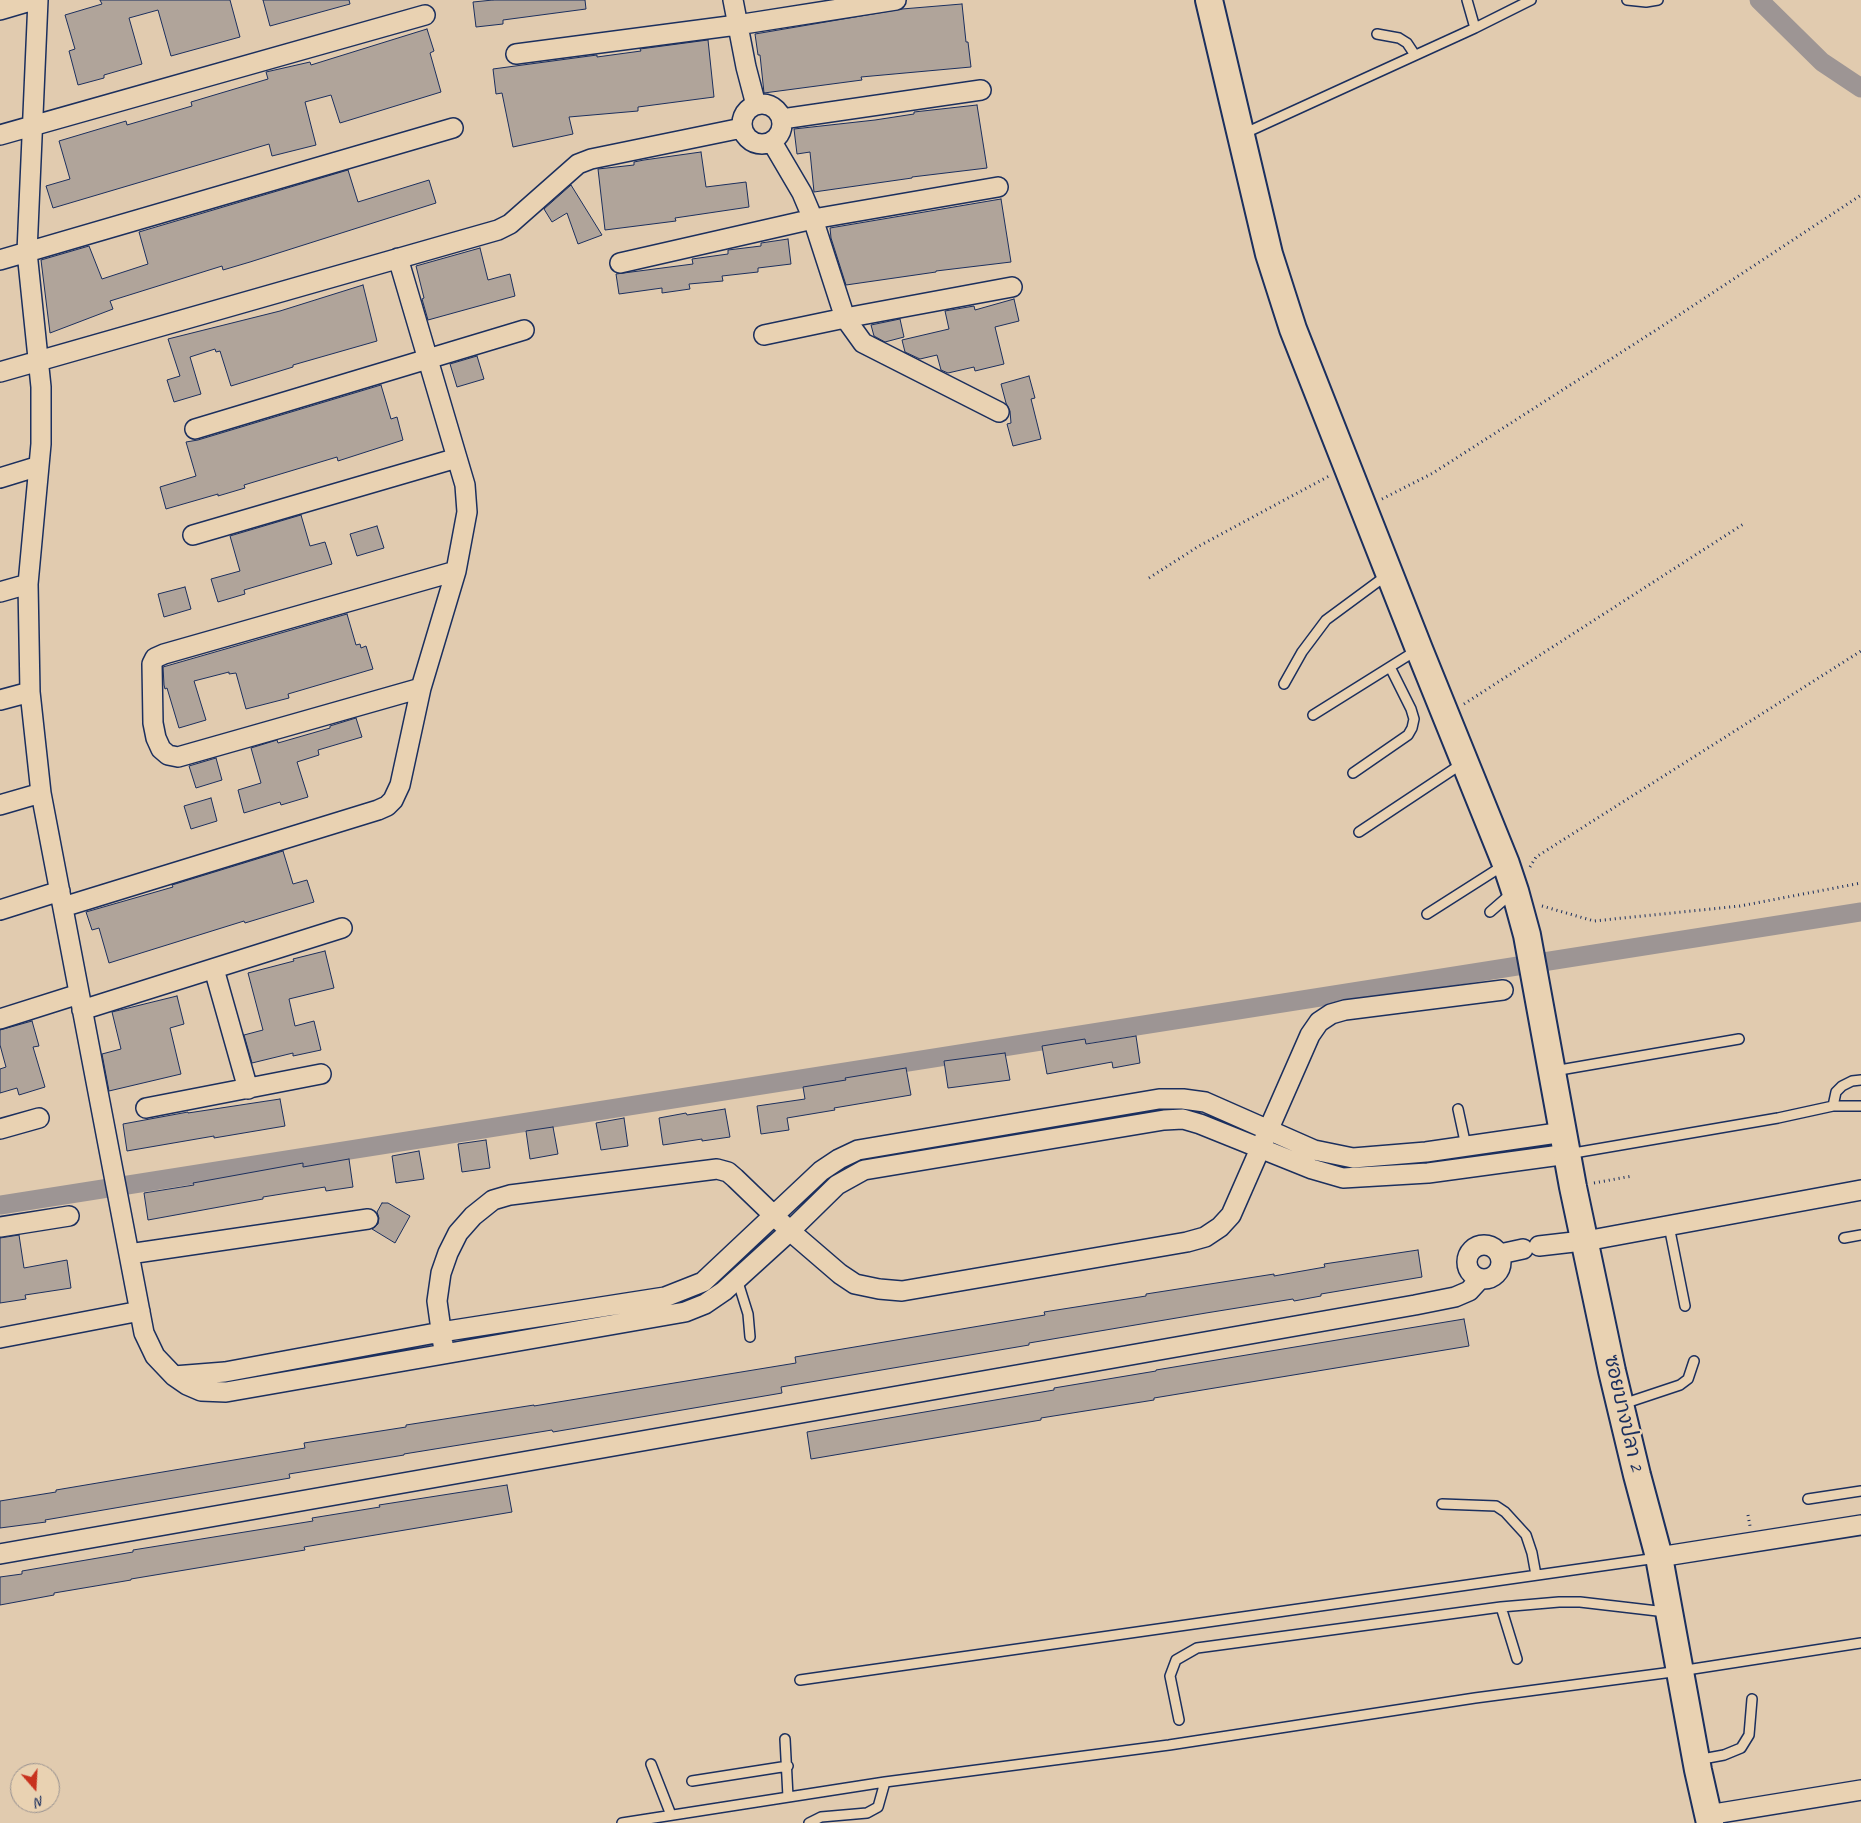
<!DOCTYPE html>
<html>
<head>
<meta charset="utf-8">
<style>
	body { margin:0 }
	#map { position:relative; width:1861px; height:1823px; overflow:hidden; background:#e1cbaf; font-family:Caveat,sans-serif }
	canvas { display:block }
	.north { position:absolute; left:10px; top:1763px; width:50px; height:50px; box-sizing:border-box; background:#e9d2b2; border:1px solid #979190; border-radius:50%; rotate:161deg; font-size:14px; font-weight:700; line-height:20px; text-align:center; color:#1b2f5e }
	.north::after { content:''; display:block; margin:auto; width:18px; height:22px; background:#c8321e; clip-path:polygon(50% 0,100% 100%,50% 72%,0 100%) }
</style>
</head>
<body>
<div id="map">
<canvas width="1861" height="1823"></canvas>
<div class="north">N</div>
</div>
<script>
const ctx = document.querySelector('canvas').getContext('2d');
ctx.lineJoin = 'round';
const shape = rows => new Path2D(rows.map(r => 'M' + r).join(''));
function trace(path, color, width, dash) { ctx.strokeStyle = color; ctx.lineWidth = width; ctx.lineCap = dash ? 'butt' : 'round'; ctx.setLineDash(dash || []); ctx.stroke(path); }
function fill(path, color) { ctx.fillStyle = color; ctx.fill(path, 'evenodd'); }
function drawText(font, color, halo, rows, align = 'center') {
  ctx.font = font + ' Caveat,"Playpen Sans Thai",sans-serif'; ctx.lineWidth = 4.5; ctx.setLineDash([]); ctx.textBaseline = 'middle'; ctx.strokeStyle = halo; ctx.fillStyle = color; for (const [text, x, y, turn = 0] of rows) {
    ctx.save(); ctx.translate(x, y); ctx.rotate((+turn || 0) * Math.PI / 180); ctx.textAlign = isNaN(turn) ? turn : align; if (halo) ctx.strokeText(text, 0, 0); ctx.fillText(text, 0, 0); ctx.restore();
  }
}
const canal = shape([
	[1759,0,1822,62,1861,88],
	[0,1205,1861,912]
]);
const building = shape([
	[100,0,230,0,240,37,171,56,158,10,129,18,142,64,104,75,104,78,78,85,69,51,75,49,65,15,102,4,100,0],
	[263,0,349,0,350,4,270,26,263,0],
	[493,0,585,0,586,9,503,20,503,24,476,27,473,2,493,0],
	[962,4,966,42,968,42,971,67,861,77,862,80,764,93,760,55,758,55,755,34,902,9,962,4],
	[427,29,434,51,430,53,441,92,340,123,331,95,305,102,316,145,272,156,269,144,53,208,46,186,70,179,59,141,126,121,127,125,192,106,191,102,268,79,266,72,310,62,311,65,427,29],
	[708,40,714,97,638,107,638,111,569,117,573,134,513,147,502,93,496,94,493,69,597,55,597,57,641,51,640,49,708,40],
	[977,105,987,168,912,177,912,178,814,192,810,152,797,154,794,129,875,120,914,114,914,112,977,105],
	[701,152,706,187,746,182,749,207,675,218,676,221,605,230,598,169,634,165,634,162,644,160,701,152],
	[348,170,358,202,429,180,436,203,250,262,223,270,222,266,110,301,113,309,50,333,41,260,89,246,102,279,148,264,139,232,348,170],
	[571,185,602,235,578,244,567,213,552,222,544,209,571,185],
	[1001,199,1011,262,936,271,936,272,846,285,831,238,830,228,1001,199],
	[788,239,791,264,758,268,758,272,722,276,723,281,689,284,690,289,662,293,662,288,619,294,616,274,693,264,692,259,728,254,728,250,761,246,761,243,788,239],
	[480,248,488,280,510,274,515,296,428,320,422,299,424,298,416,266,480,248],
	[363,285,377,341,293,365,293,367,231,386,220,351,216,352,215,349,190,357,201,394,174,402,167,380,180,376,168,339,280,311,363,285],
	[1014,299,1019,321,995,327,1004,364,975,371,974,367,948,373,941,370,937,355,920,359,905,352,902,340,949,329,945,311,974,306,975,310,1014,299],
	[900,319,904,337,885,342,874,336,871,325,900,319],
	[477,356,484,379,457,387,450,364,477,356],
	[1029,376,1035,398,1031,399,1041,439,1013,446,1007,424,1011,423,1010,411,1006,403,1001,384,1029,376],
	[381,385,391,419,397,417,403,440,338,461,337,457,244,485,245,488,218,496,218,494,166,509,160,487,196,476,186,442,198,440,381,385],
	[301,515,310,546,325,542,332,564,244,590,245,594,218,602,211,579,240,571,230,536,301,515],
	[377,526,384,548,357,556,350,534,377,526],
	[185,587,191,609,164,617,158,594,185,587],
	[347,614,356,645,360,644,361,648,366,646,373,669,288,694,289,698,246,709,236,673,229,674,229,672,194,681,206,720,179,728,167,688,165,689,164,685,163,667,347,614],
	[356,718,362,737,318,750,319,755,297,762,308,797,281,805,280,802,244,813,238,790,261,783,251,748,277,740,278,743,330,728,330,726,356,718],
	[216,758,222,780,196,788,189,766,216,758],
	[211,798,217,821,191,829,184,806,211,798],
	[283,851,293,884,307,880,314,902,245,923,244,921,109,963,99,928,92,930,86,912,173,887,172,885,283,851],
	[325,951,334,988,289,999,295,1026,314,1021,321,1050,293,1056,293,1053,252,1063,244,1035,263,1030,248,973,294,961,293,959,325,951],
	[177,996,184,1024,170,1028,181,1074,109,1091,102,1054,121,1049,112,1012,177,996],
	[32,1021,39,1046,33,1047,45,1087,19,1095,17,1088,0,1093,0,1069,6,1067,0,1045,0,1030,32,1021],
	[1136,1036,1140,1063,1113,1068,1112,1062,1047,1074,1042,1046,1085,1039,1086,1044,1136,1036],
	[1005,1053,1010,1080,948,1088,944,1061,1005,1053],
	[906,1068,911,1095,834,1108,835,1110,787,1118,789,1130,761,1134,757,1106,805,1099,803,1087,846,1080,845,1078,906,1068],
	[280,1099,285,1126,214,1138,214,1136,127,1151,123,1124,188,1112,188,1113,280,1099],
	[725,1109,730,1137,702,1141,702,1139,663,1145,659,1118,686,1113,687,1115,725,1109],
	[624,1118,628,1146,601,1150,596,1123,624,1118],
	[553,1127,558,1154,530,1159,526,1131,553,1127],
	[486,1140,490,1168,462,1172,458,1144,486,1140],
	[419,1151,424,1179,396,1183,392,1156,419,1151],
	[349,1159,353,1187,326,1191,325,1187,263,1197,263,1199,148,1220,144,1193,194,1185,193,1183,303,1163,303,1167,349,1159],
	[382,1203,388,1203,410,1216,395,1243,372,1229,378,1224,379,1218,377,1212,382,1203],
	[19,1235,24,1268,67,1260,71,1288,25,1295,26,1299,0,1303,0,1238,19,1235],
	[1418,1250,1422,1277,1321,1294,1321,1296,1294,1301,1293,1299,1206,1313,1029,1343,1029,1345,781,1387,782,1393,553,1432,552,1430,404,1454,404,1455,289,1474,290,1478,45,1520,46,1522,0,1528,0,1501,56,1492,56,1490,305,1448,304,1443,406,1427,406,1425,534,1405,534,1406,796,1363,795,1357,1045,1315,1044,1312,1146,1296,1146,1294,1274,1274,1274,1276,1325,1267,1324,1264,1418,1250],
	[1464,1319,1469,1346,1154,1398,1154,1400,1041,1418,1041,1420,811,1459,807,1432,1054,1390,1054,1388,1156,1371,1156,1370,1464,1319],
	[507,1485,512,1512,304,1547,305,1550,131,1579,131,1580,54,1593,54,1595,0,1605,0,1577,22,1574,22,1571,133,1552,133,1550,313,1521,312,1518,380,1507,379,1505,507,1485]
]);
const path = shape([
	[1382,499,1433,473,1667,323,1861,195],
	[1149,578,1199,546,1329,476],
	[1464,704,1745,523],
	[1530,867,1536,857,1861,651],
	[1542,906,1594,921,1740,906,1861,883],
	[1594,1183,1632,1176],
	[1748,1515,1750,1526]
]);
const lane = shape([
	[1467,0,1475,28],
	[1627,0,1646,2,1658,0],
	[1377,34,1399,38,1407,43,1415,55],
	[1243,134,1475,28,1531,0],
	[1284,684,1302,652,1326,620,1387,575],
	[1313,715,1417,650],
	[1353,773,1408,735,1412,728,1414,719,1411,709,1390,667],
	[1359,832,1463,763],
	[1490,912,1513,892],
	[1427,914,1504,865],
	[1554,1071,1739,1039],
	[1833,1106,1836,1092,1842,1086,1852,1081,1861,1080],
	[1458,1109,1466,1146],
	[1568,1154,1778,1118,1833,1106,1861,1106],
	[1669,1226,1685,1306],
	[1844,1238,1861,1235],
	[737,1279,748,1314,750,1337],
	[1623,1404,1680,1385,1688,1379,1694,1361],
	[1808,1499,1861,1491],
	[1442,1504,1496,1506,1505,1512,1526,1535,1532,1553,1536,1575],
	[1517,1659,1501,1607,1559,1602,1580,1602,1666,1612],
	[800,1680,1657,1558],
	[1179,1720,1170,1676,1176,1660,1197,1648,1501,1607],
	[785,1739,788,1797],
	[1697,1760,1724,1755,1741,1748,1749,1735,1752,1699],
	[651,1764,671,1815],
	[692,1781,788,1766],
	[622,1823,885,1782,1169,1745,1475,1698,1680,1671,1861,1643],
	[809,1823,821,1817,867,1813,878,1807,885,1782]
]);
const street = shape([
	[38,0,27,252,41,387,41,444,28,584,30,692,41,793,144,1333,155,1356,174,1376,187,1385,201,1391,226,1392,685,1312,705,1304,724,1291,790,1231,837,1185,864,1170,1164,1120,1183,1119,1200,1124,1312,1169,1343,1178,1428,1173,1568,1154],
	[733,0,746,67,756,105],
	[0,10,34,0],
	[516,54,737,25,896,0],
	'742 124a20 20 0 1 1 40 0a20 20 0 1 1-40 0Z',
	[782,119,981,90],
	[0,135,425,15],
	[772,142,802,193,813,219,845,318,863,343,999,412],
	[0,260,453,128],
	[620,263,813,219,998,187],
	[764,335,845,318,1012,287],
	[0,372,498,230,510,224,578,164,591,159,742,128],
	[195,429,524,330],
	[0,478,39,466],
	[193,535,457,458],
	[0,592,28,584],
	[421,688,178,757,168,755,161,749,156,738,153,723,152,664,155,658,164,654,456,571],
	[0,700,30,692],
	[0,805,41,793],
	[63,907,378,810,387,806,393,800,400,785,421,688,456,571,467,512,465,485,457,458,398,258],
	[0,910,60,891],
	[214,969,248,1089],
	[82,1010,342,928],
	[0,1019,79,994],
	[146,1108,321,1074],
	[0,1129,39,1118],
	[0,1227,69,1216],
	'1467 1262a17 17 0 1 1 34 0a17 17 0 1 1-34 0Z',
	[1539,1246,1591,1240,1861,1190],
	[129,1254,368,1219],
	[1500,1254,1523,1249],
	[0,1338,140,1311],
	[443,1344,437,1301,441,1273,448,1253,458,1233,473,1216,493,1200,510,1195,717,1169,728,1172,735,1178,790,1231,840,1274,855,1284,879,1289,902,1291,1187,1242,1205,1237,1220,1227,1231,1215,1310,1035,1319,1022,1331,1014,1345,1010,1503,990],
	[174,1376,225,1372,441,1332,665,1297,703,1282,821,1171,839,1159,858,1150,1159,1099,1183,1099,1205,1102,1314,1150,1353,1158,1426,1152,1564,1132],
	[0,1554,1415,1305,1455,1297,1469,1291,1480,1279],
	[1659,1557,1861,1525],
	[1708,1815,1861,1790]
]);
const secondary = shape([
	[1209,0,1269,254,1293,329,1419,649,1506,864,1515,891,1527,935,1573,1187,1612,1371,1637,1475,1659,1557,1698,1770,1710,1823]
]);
const streetNames = [
	["ซอยบางปลา 2",1623,1413,77]
];
trace(canal, '#9d9594', 19);
fill(building, '#b0a49a');
trace(building, '#1b2f5e', 1);
trace(lane, '#1b2f5e', 12);
trace(street, '#1b2f5e', 22);
trace(secondary, '#1b2f5e', 30);
trace(path, '#1b2f5e', 3, [1, 4]);
trace(lane, '#e9d2b2', 9);
trace(street, '#e9d2b2', 19);
trace(secondary, '#e9d2b2', 26);
drawText('20px', '#1b2f5e', '#e9d2b2', streetNames);
</script>
</body>
</html>
